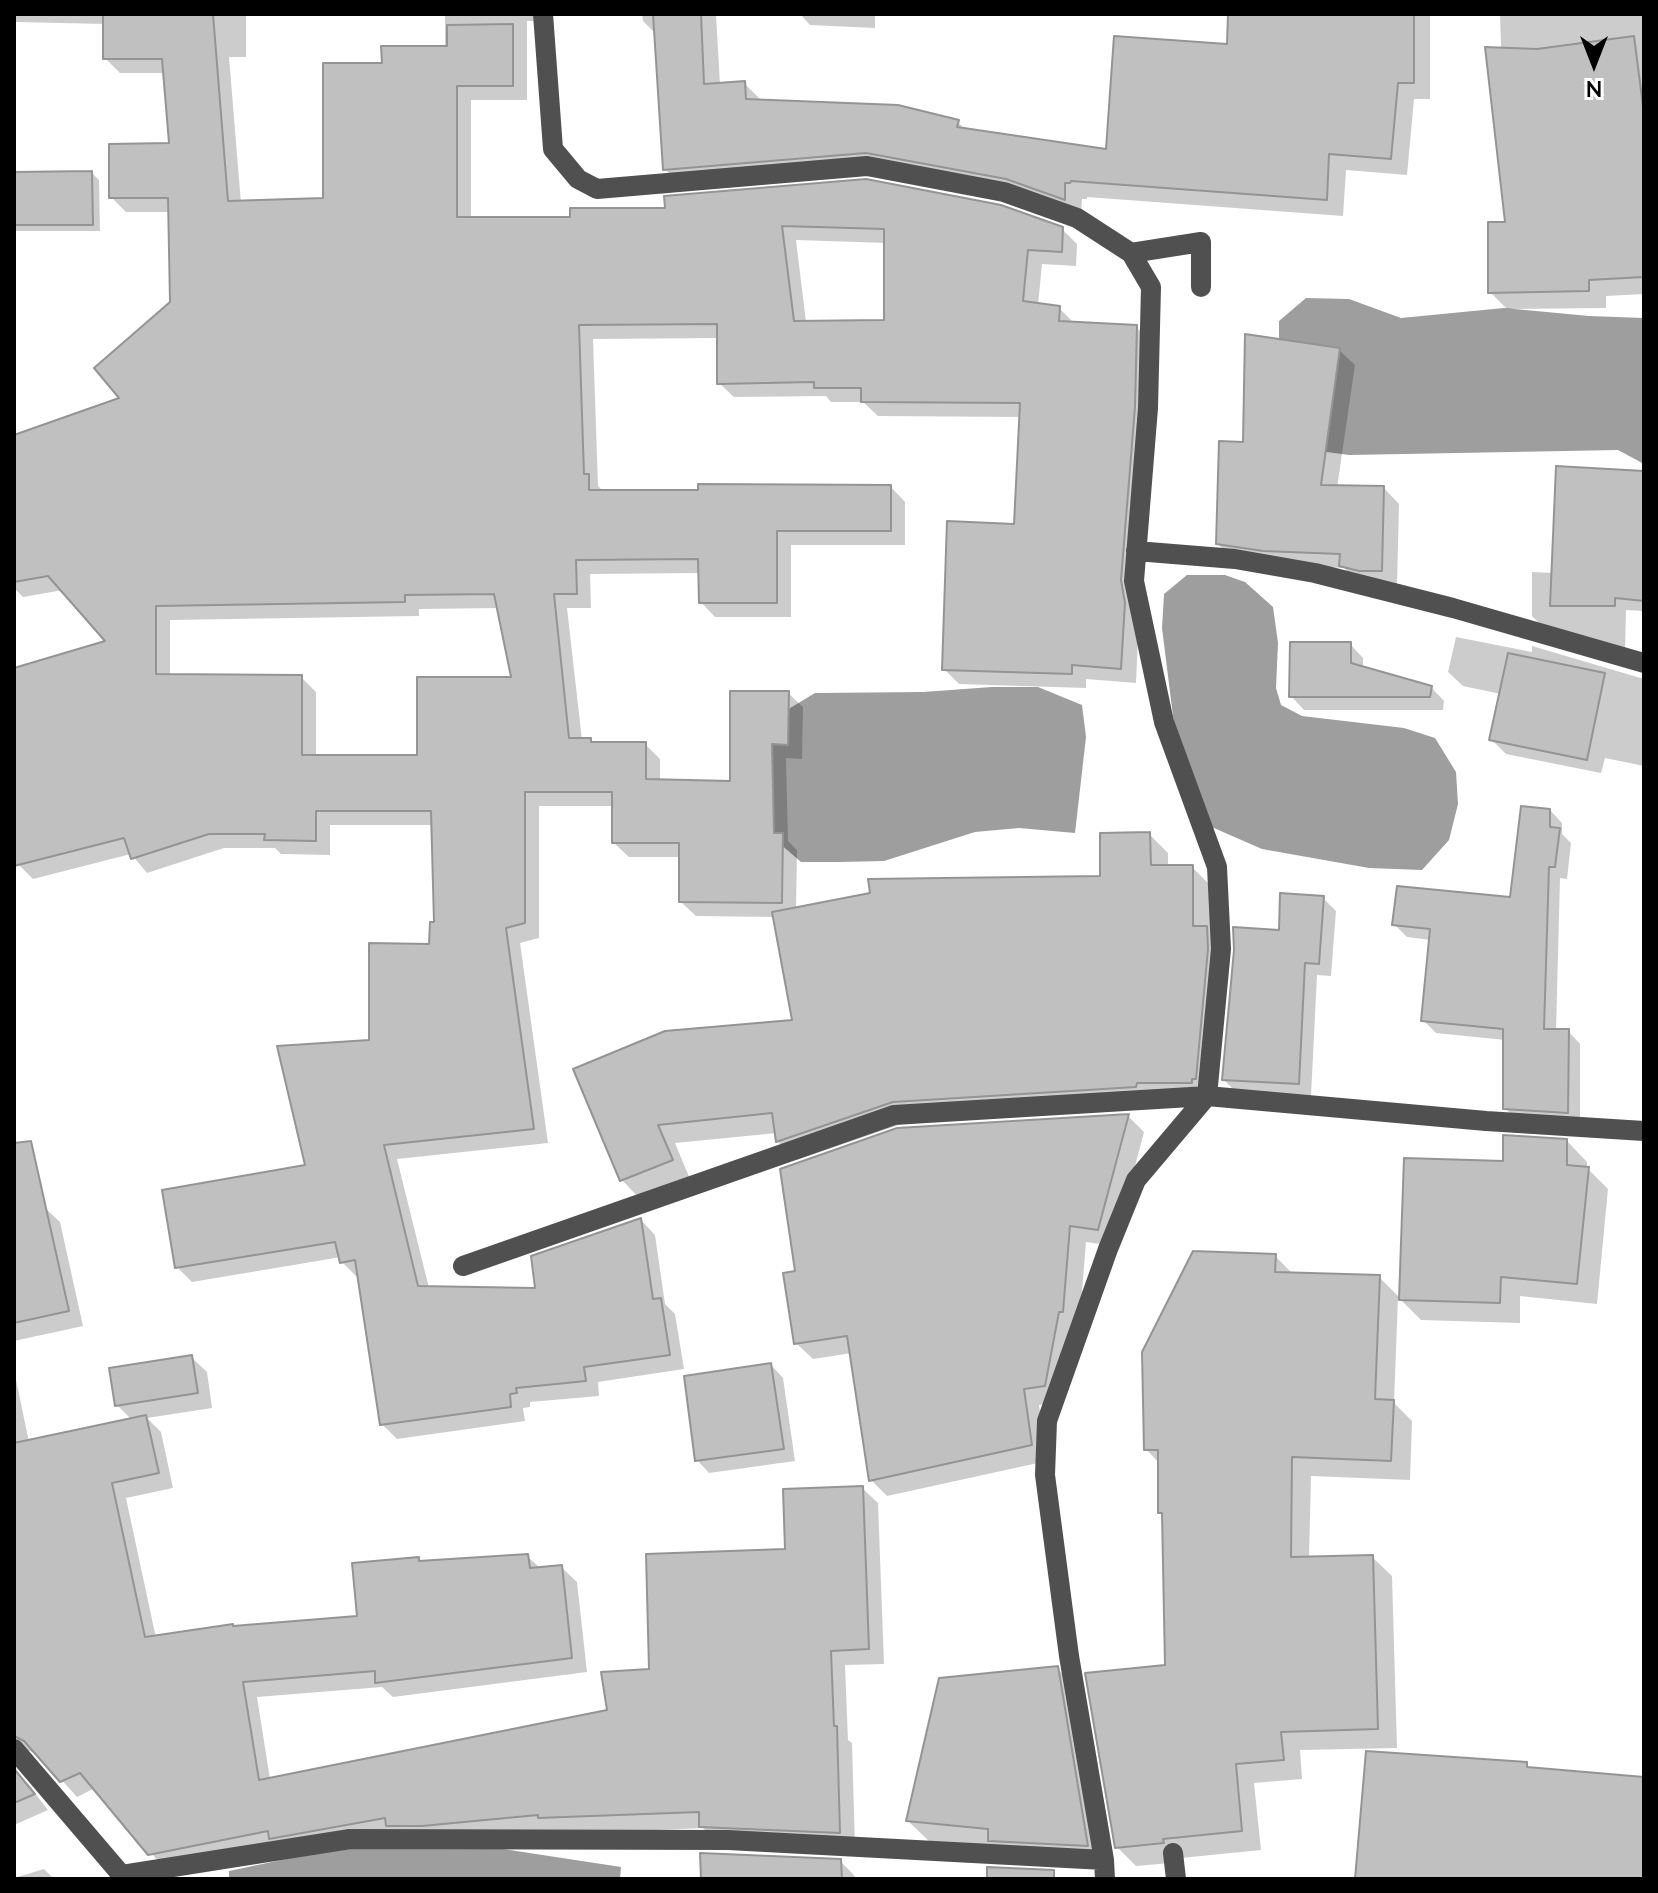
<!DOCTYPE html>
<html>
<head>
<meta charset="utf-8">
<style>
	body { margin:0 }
	#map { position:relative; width:1658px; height:1893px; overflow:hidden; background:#fff; font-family:"Nunito Sans",sans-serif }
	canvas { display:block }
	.frame { position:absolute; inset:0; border:16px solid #000; pointer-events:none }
	.north { position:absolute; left:1554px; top:24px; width:80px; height:80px; -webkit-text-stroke:6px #fff; paint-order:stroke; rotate:180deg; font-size:22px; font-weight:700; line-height:32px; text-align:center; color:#000 }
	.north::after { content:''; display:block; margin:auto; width:28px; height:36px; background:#000; clip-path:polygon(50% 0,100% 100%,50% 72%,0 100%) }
</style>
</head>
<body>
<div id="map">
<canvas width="1658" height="1893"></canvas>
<div class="frame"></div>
<div class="north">N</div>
</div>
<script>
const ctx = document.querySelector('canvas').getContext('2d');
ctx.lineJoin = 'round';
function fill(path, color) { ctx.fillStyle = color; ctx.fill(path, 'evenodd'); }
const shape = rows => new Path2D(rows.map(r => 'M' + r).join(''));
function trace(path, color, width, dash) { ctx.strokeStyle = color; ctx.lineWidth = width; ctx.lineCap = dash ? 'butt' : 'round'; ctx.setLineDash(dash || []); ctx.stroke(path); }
const water = shape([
	[1306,298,1349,299,1401,318,1504,308,1589,316,1644,318,1644,464,1618,450,1349,455,1312,450,1279,371,1279,321],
	[1187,575,1225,575,1245,582,1273,607,1278,643,1276,688,1281,705,1302,716,1404,728,1435,738,1456,772,1458,804,1449,840,1422,870,1369,868,1262,849,1207,825,1178,756,1162,628,1164,594],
	[992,687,1038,687,1082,705,1086,737,1075,833,1019,828,975,832,884,861,839,862,801,862,771,836,759,754,777,716,815,693,923,692],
	[464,1843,621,1867,620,1879,229,1879,229,1871,348,1846]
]);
const shadow = shape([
	[14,14,246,14,246,57,229,57,241,203,325,200,384,65,445,48,445,14,541,14,541,21,527,21,527,100,471,100,471,219,1062,229,1077,244,1076,266,1042,264,1038,305,1059,308,1074,323,1136,327,1151,342,1136,683,1086,679,1086,688,959,684,944,669,1016,526,1021,417,878,416,863,402,831,402,826,396,734,397,719,383,719,338,593,339,598,486,604,492,891,487,905,502,905,545,791,545,791,617,715,617,701,602,700,573,590,574,591,608,567,608,582,740,590,740,594,744,645,744,660,759,660,781,732,783,788,693,803,707,802,759,786,758,788,841,797,850,796,910,1103,878,1149,834,1168,853,1168,867,1192,867,1211,886,1214,1097,913,1120,797,1160,778,1142,777,1133,675,1143,690,1179,640,1199,622,1180,576,1070,794,1021,775,917,696,916,681,902,681,857,629,857,614,843,614,806,539,806,539,938,520,943,548,1143,397,1159,429,1288,537,1290,641,1220,655,1235,665,1304,675,1314,684,1369,598,1382,599,1396,530,1402,530,1407,523,1408,525,1421,397,1439,382,1424,360,1277,357,1277,342,1262,341,1257,192,1282,177,1267,307,1167,371,1042,431,946,436,924,434,825,330,825,330,855,281,854,275,848,224,848,147,873,131,854,33,879,18,864,14,852,14,670,109,642,63,590,23,597,14,588,14,436,123,398,172,303,170,212,126,212,111,197,171,145,165,73,120,73,105,58,105,24,16,22,16,66,14,66],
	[796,240,886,243,886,322,806,322],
	[499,608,514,680,419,757,316,757,316,692,301,677,170,676,170,620,419,616,419,609],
	[642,14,716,14,720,85,744,83,762,101,958,122,966,131,1107,151,1229,46,1230,14,1430,14,1430,99,1414,99,1407,175,1346,170,1343,216,1087,197,1087,199,1082,199,1081,215,885,169,682,186,665,169,656,34,643,21],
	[800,14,875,14,875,28,810,25],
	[1500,14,1644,14,1644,294,1606,296,1606,308,1507,309,1490,292,1507,224],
	[92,173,99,180,100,231,14,231,14,174],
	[1339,350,1355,365,1337,488,1384,488,1399,504,1397,586,1357,581,1344,568,1280,565,1233,559,1218,544],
	[1644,472,1644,611,1626,610,1625,652,1544,628,1532,616,1532,572,1554,573],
	[1456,637,1532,652,1532,646,1644,679,1644,766,1605,758,1601,773,1506,754,1491,739,1501,694,1463,686,1448,672],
	[1350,644,1363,658,1363,668,1431,687,1444,701,1443,710,1304,710,1291,696],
	[1550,810,1562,823,1562,834,1571,843,1567,879,1560,878,1556,1031,1568,1031,1580,1044,1580,1125,1518,1121,1505,1108,1505,1040,1436,1033,1423,1020,1431,940,1407,937,1394,924,1512,900],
	[1323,898,1336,911,1331,976,1317,975,1311,1096,1236,1092,1224,1080,1236,950,1281,932],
	[1128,1116,1144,1132,1114,1246,1086,1242,1079,1328,1061,1402,1039,1405,1047,1461,887,1496,871,1480,852,1353,813,1359,796,1343,798,1272],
	[1567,1141,1587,1162,1587,1168,1608,1189,1597,1304,1520,1296,1520,1323,1421,1320,1398,1297,1394,1403,1412,1421,1410,1480,1311,1476,1309,1559,1372,1557,1392,1576,1397,1748,1300,1750,1302,1779,1254,1783,1261,1850,1181,1858,1182,1862,1136,1866,1117,1847,1167,1667,1160,1464,1146,1449,1275,1256,1293,1274,1379,1277,1401,1299,1505,1163],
	[44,1207,60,1222,83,1326,14,1341,14,1213],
	[191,1357,207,1372,212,1408,147,1418,161,1432,173,1488,126,1498,156,1638,234,1628,359,1618,418,1559,422,1563,527,1556,541,1569,561,1567,577,1582,587,1672,393,1697,382,1687,257,1697,270,1779,609,1712,787,1551,862,1488,878,1503,884,1664,845,1665,848,1740,852,1743,855,1848,717,1842,703,1828,403,1841,165,1869,95,1788,77,1797,38,1754,29,1751,17,1760,16,1769,48,1810,14,1825,14,1370,29,1442,132,1420,117,1405],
	[771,1365,783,1378,795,1461,709,1473,697,1460],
	[1057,1668,1080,1691,1110,1868,931,1843,908,1821],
	[840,1861,854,1875,855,1879,703,1879],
	[44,1869,54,1879,14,1879,14,1878]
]);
const building = shape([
	[103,14,213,14,228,201,323,198,323,63,382,63,381,46,447,46,447,25,513,24,513,86,457,86,457,217,570,217,570,208,665,208,664,196,866,179,1001,205,1063,227,1062,252,1028,250,1023,301,1060,306,1059,321,1137,325,1135,407,1121,580,1125,603,1121,669,1072,665,1072,674,942,670,947,521,1014,524,1020,403,861,402,861,388,814,388,814,382,717,384,717,324,579,325,584,474,589,474,589,490,698,490,698,484,891,485,891,531,777,531,777,603,699,603,698,559,576,560,577,594,554,594,569,738,591,738,591,742,646,742,646,779,730,781,730,691,789,691,788,745,772,744,774,833,783,833,782,903,679,902,679,843,612,843,612,792,525,792,525,923,506,928,534,1129,384,1145,418,1286,535,1288,531,1256,641,1218,653,1299,661,1298,670,1355,584,1367,586,1381,516,1388,517,1393,510,1394,511,1407,380,1425,355,1260,340,1263,335,1242,175,1268,162,1190,305,1165,277,1046,369,1040,369,943,429,944,430,922,434,922,431,811,316,811,316,841,264,840,265,834,209,834,131,859,124,838,14,866,14,668,105,641,48,576,14,582,14,435,119,398,94,368,170,302,168,198,109,198,109,144,169,143,162,59,103,59,103,14],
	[782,226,884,229,884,320,794,321,782,226],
	[494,594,511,677,417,677,417,755,302,755,302,675,156,674,156,606,405,602,405,595,494,594],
	[653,14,701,14,704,84,745,81,746,99,898,105,959,120,957,127,1106,149,1114,36,1227,44,1228,14,1414,14,1414,83,1398,83,1391,159,1329,154,1327,200,1071,181,1070,183,1065,183,1065,200,1006,179,866,153,663,170,653,14],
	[1634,36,1644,114,1644,277,1589,280,1589,291,1488,293,1488,222,1505,222,1485,47,1537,49,1634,36],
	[92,171,93,225,14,225,14,172,92,171],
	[1245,334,1340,348,1321,485,1384,486,1382,571,1359,571,1339,566,1340,554,1263,551,1216,544,1219,441,1243,442,1245,334],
	[1556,466,1644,471,1644,601,1615,598,1615,606,1550,606,1556,466],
	[1290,642,1351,642,1351,663,1432,686,1430,697,1289,697,1290,642],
	[1508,653,1605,673,1587,760,1489,740,1508,653],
	[1521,806,1550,809,1550,827,1560,828,1555,867,1549,867,1544,1029,1569,1029,1568,1113,1503,1109,1503,1029,1421,1021,1430,929,1392,925,1397,886,1510,897,1521,806],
	[1150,832,1151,865,1193,865,1193,926,1207,926,1208,949,1196,1079,1192,1079,1192,1083,1137,1083,1136,1087,893,1102,776,1142,772,1113,658,1125,673,1160,620,1181,573,1069,665,1031,792,1020,772,912,870,893,868,879,1100,876,1100,833,1150,832],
	[1280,893,1324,896,1319,964,1305,963,1299,1084,1222,1080,1234,950,1233,927,1279,930,1280,893],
	[1129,1114,1098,1230,1070,1226,1063,1312,1059,1312,1045,1386,1024,1389,1032,1445,869,1481,847,1336,794,1344,783,1273,795,1271,780,1169,897,1128,1129,1114],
	[1503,1135,1567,1139,1567,1165,1589,1167,1577,1284,1501,1277,1500,1303,1399,1300,1404,1158,1503,1161,1503,1135],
	[31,1141,69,1311,14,1323,14,1143,31,1141],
	[1193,1251,1276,1254,1275,1272,1380,1275,1375,1399,1394,1400,1391,1461,1292,1457,1291,1557,1373,1555,1378,1729,1281,1732,1284,1760,1236,1764,1242,1831,1163,1839,1164,1843,1115,1848,1085,1673,1165,1665,1162,1513,1158,1513,1158,1450,1144,1450,1142,1352,1193,1251],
	[192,1355,198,1393,115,1406,109,1368,192,1355],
	[771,1363,784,1449,695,1461,684,1376,771,1363],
	[146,1415,159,1473,112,1483,145,1637,233,1624,233,1626,357,1616,352,1563,419,1557,419,1561,528,1554,530,1568,562,1565,572,1658,375,1683,375,1671,243,1682,259,1780,607,1710,601,1672,649,1669,646,1554,785,1549,783,1489,863,1486,869,1649,831,1651,834,1726,837,1726,840,1833,699,1827,699,1812,538,1818,538,1815,422,1826,386,1826,385,1818,269,1839,268,1831,148,1855,80,1773,60,1782,24,1741,14,1736,14,1443,146,1415],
	[1058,1666,1088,1846,988,1841,988,1829,906,1821,939,1678,1058,1666],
	[1366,1751,1527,1762,1527,1767,1644,1777,1644,1879,1355,1879,1366,1751],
	[14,1769,35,1794,14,1803,14,1769],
	[700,1853,841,1859,842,1879,701,1879,700,1853],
	[987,1867,1054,1870,1054,1879,987,1879,987,1867]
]);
const minor = shape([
	[543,14,553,149,578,179,597,189,867,166,1004,192,1077,218,1131,253,1151,287,1148,408,1134,581,1164,722,1217,867,1221,949,1207,1096,1136,1180,1108,1249,1047,1421,1045,1475,1069,1656,1104,1860,1105,1879],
	[1131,253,1201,242,1201,287],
	[1136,551,1235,559,1315,573,1453,608,1644,663],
	[463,1266,894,1115,1207,1096,1486,1121,1644,1131],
	[14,1749,125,1879],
	[1173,1853,1176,1879],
	[122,1875,350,1839,728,1840,1104,1860]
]);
fill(water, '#9e9e9e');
fill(shadow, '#0003');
fill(building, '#c0c0c0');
trace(building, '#949494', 2);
trace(minor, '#505050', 20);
</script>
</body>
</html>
